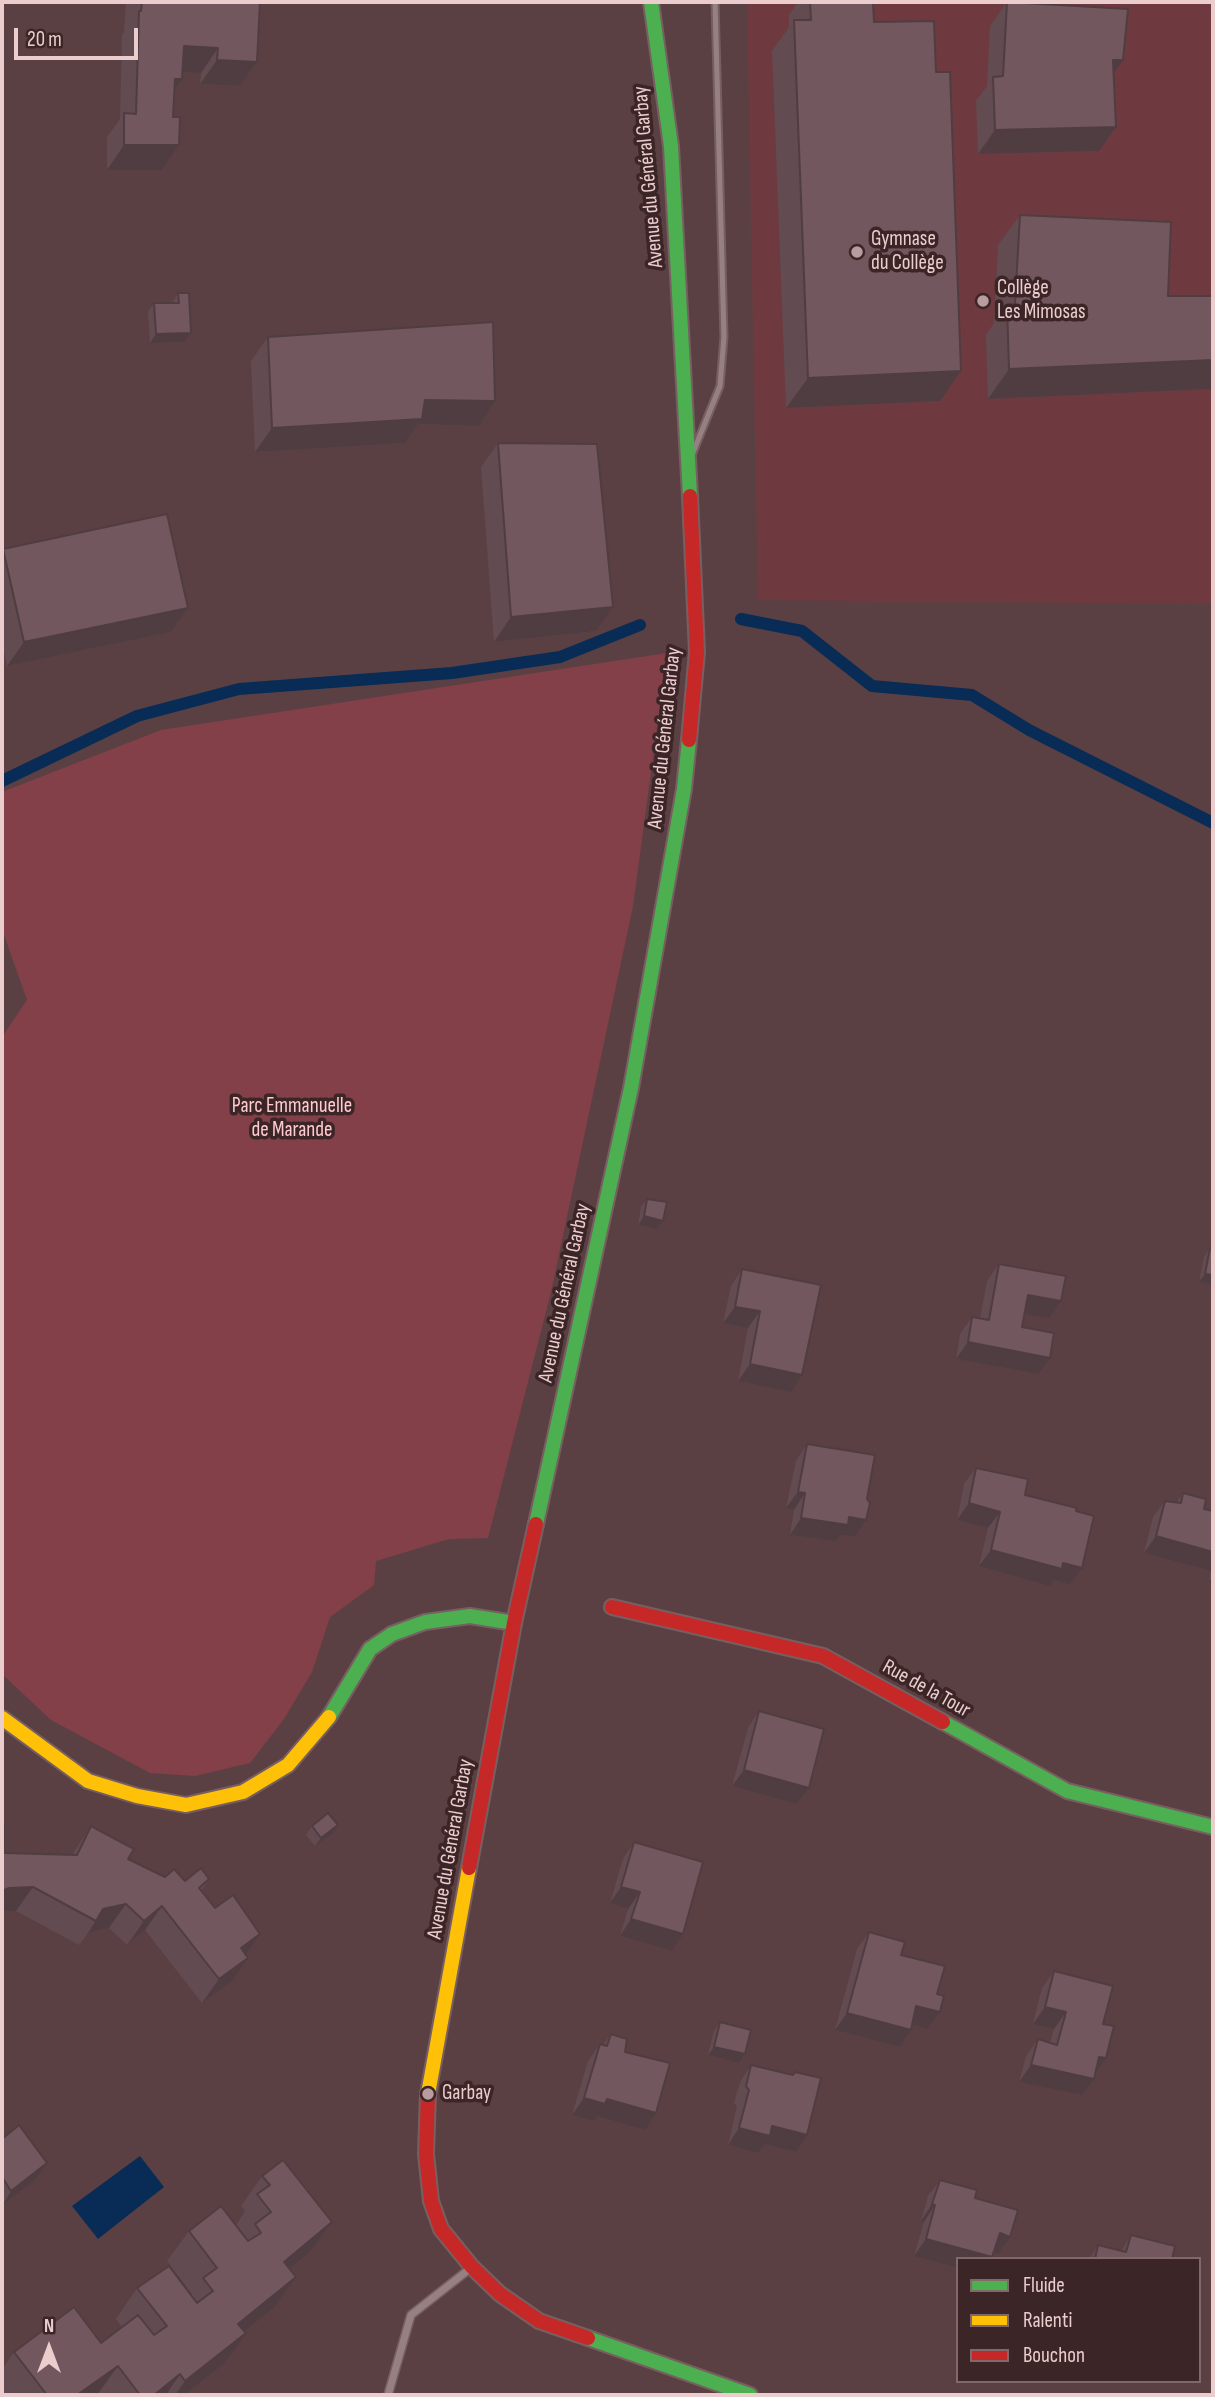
<!DOCTYPE html>
<html>
<head>
<meta charset="utf-8">
<style>
	body { margin:0 }
	#map { position:relative; width:1215px; height:2397px; overflow:hidden; background:#5b4043; font-family:"Sofia Sans Condensed",sans-serif }
	canvas { display:block }
	.frame { position:absolute; inset:0; border:4px solid #eccdce; pointer-events:none }
	.legend { position:absolute; left:956px; top:2257px; width:245px; height:126px; box-sizing:border-box; background:#3c2527; border:2px solid #82686a; margin:0; padding:9px 12px; list-style:none; font-size:21px; color:#eccdce }
	.legend li { display:flex; align-items:center; gap:14px; height:35px }
	.legend b { width:35px; border:2px solid #82686a }
	.north { position:absolute; left:14px; top:2313px; width:70px; height:70px; -webkit-text-stroke:5px #3c2527; paint-order:stroke; rotate:0deg; font-size:19px; font-weight:700; line-height:28px; text-align:center; color:#eccdce }
	.north::after { content:''; display:block; margin:auto; width:24px; height:32px; background:#eccdce; clip-path:polygon(50% 0,100% 100%,50% 72%,0 100%) }
	.scale { position:absolute; left:14px; top:28px; width:124px; height:32px; box-sizing:border-box; border:4px solid #eccdce; border-top:0; padding-left:9px; font-size:21px; line-height:24px; white-space:nowrap; color:#eccdce; -webkit-text-stroke:5px #3c2527; paint-order:stroke }
</style>
</head>
<body>
<div id="map">
<canvas width="1215" height="2397"></canvas>
<div class="frame"></div>
<ul class="legend">
<li><b style="height:9px;background:#4caf50"></b>Fluide</li>
<li><b style="height:9px;background:#ffc107"></b>Ralenti</li>
<li><b style="height:9px;background:#c62828"></b>Bouchon</li>
</ul>
<div class="north">N</div>
<div class="scale">20 m</div>
</div>
<script>
const ctx = document.querySelector('canvas').getContext('2d');
ctx.lineJoin = 'round';
function fill(path, color) { ctx.fillStyle = color; ctx.fill(path, 'evenodd'); }
const shape = rows => new Path2D(rows.map(r => 'M' + r).join(''));
function trace(path, color, width, dash) { ctx.strokeStyle = color; ctx.lineWidth = width; ctx.lineCap = dash ? 'butt' : 'round'; ctx.setLineDash(dash || []); ctx.stroke(path); }
function drawText(font, color, halo, rows, align = 'center') {
  ctx.font = font + ' "Sofia Sans Condensed",sans-serif'; ctx.lineWidth = 7; ctx.setLineDash([]); ctx.textBaseline = 'middle'; ctx.strokeStyle = halo; ctx.fillStyle = color; for (const [text, x, y, turn = 0] of rows) {
    ctx.save(); ctx.translate(x, y); ctx.rotate((+turn || 0) * Math.PI / 180); ctx.textAlign = isNaN(turn) ? turn : align; if (halo) ctx.strokeText(text, 0, 0); ctx.fillText(text, 0, 0); ctx.restore();
  }
}
const built = shape([
	[747,2,1213,2,1213,604,758,600]
]);
const green = shape([
	[667,653,633,906,551,1292,488,1538,449,1539,376,1561,374,1585,330,1617,312,1672,284,1719,250,1763,195,1776,150,1773,51,1720,2,1674,2,1037,27,1000,2,929,2,792,161,730]
]);
const water = shape([
	[140,2156,164,2187,98,2239,72,2206]
]);
const stream = shape([
	[741,619,802,631,872,686,972,695,1029,730,1213,823],
	[2,781,137,716,239,689,452,673,560,657,640,625]
]);
const lane = shape([
	[692,455,720,386,724,337,715,2]
]);
const street = shape([
	[388,2395,411,2315,472,2267]
]);
const fast = shape([
	[651,2,671,146,690,496],
	[536,1524,631,1088,684,789,689,740],
	[329,1717,370,1649,392,1634,425,1622,470,1616,514,1623],
	[943,1722,1067,1791,1213,1827],
	[588,2338,750,2395]
]);
const slow = shape([
	[2,1718,88,1781,137,1796,186,1805,243,1792,288,1765,329,1717],
	[428,2094,469,1868]
]);
const jam = shape([
	[689,740,697,652,690,496],
	[612,1607,823,1656,943,1722],
	[469,1868,514,1623,536,1524],
	[428,2094,426,2154,431,2201,441,2229,472,2267,500,2294,539,2321,588,2338]
]);
const wall = shape([
	[126,2,260,2,257,62,240,86,200,84,201,73,183,71,175,90,173,117,179,145,162,170,107,170,107,137,120,119,122,35,124,32],
	[798,2,873,2,874,22,940,401,786,408,772,51,789,27,789,15],
	[1007,2,1114,74,1099,151,978,154,976,101,987,86,990,26],
	[1020,215,1168,296,1213,296,1213,386,1211,389,988,399,986,335,994,323,998,245],
	[178,293,191,333,185,342,150,343,148,312,154,303,172,303],
	[268,337,479,426,418,424,405,443,255,452,251,361],
	[498,443,613,607,596,631,494,642,481,467],
	[3,549,188,608,171,632,7,666,2,643,2,551],
	[647,1199,663,1221,657,1229,638,1225,641,1207],
	[1210,1248,1213,1285,1199,1282,1204,1257],
	[999,1264,1049,1318,1024,1313,1022,1327,1038,1374,956,1359,960,1334,972,1317,980,1319,987,1281],
	[742,1269,791,1392,738,1381,748,1328,723,1323,731,1286],
	[807,1444,867,1499,866,1520,855,1537,841,1535,836,1541,790,1535,794,1510,786,1508,796,1461],
	[976,1468,1025,1495,1076,1511,1082,1568,1070,1585,1054,1580,1050,1586,979,1566,988,1528,957,1520,964,1484],
	[1183,1493,1204,1509,1213,1511,1213,1583,1209,1582,1211,1571,1144,1553,1153,1517,1165,1501,1176,1503],
	[759,1711,809,1788,797,1804,732,1786,748,1728],
	[91,1826,128,1859,165,1877,185,1881,209,1879,201,1891,215,1908,260,1934,245,1954,231,1982,202,2003,145,1930,127,1945,109,1928,88,1933,79,1945,16,1911,4,1853,72,1855],
	[312,1826,332,1834,315,1846,306,1835],
	[634,1842,672,1951,620,1936,628,1909,610,1903,623,1859],
	[869,1932,901,1955,937,1994,940,2012,928,2029,913,2025,911,2030,900,2047,835,2030,857,1949],
	[1054,1971,1103,2024,1095,2074,1082,2095,1019,2082,1026,2056,1038,2039,1050,2043,1054,2029,1033,2024,1042,1988],
	[720,2022,745,2054,739,2063,708,2055,714,2031],
	[611,2034,625,2052,645,2130,597,2116,594,2121,572,2115,588,2061,600,2044,603,2045],
	[751,2065,793,2075,795,2072,796,2152,765,2144,758,2153,728,2145,737,2106,734,2103,740,2082],
	[2,2139,47,2163,36,2179,2,2206],
	[262,2176,332,2222,310,2252,290,2269,296,2277,274,2308,244,2332,224,2364,184,2395,2,2395,2,2370,14,2352,101,2343,122,2327,116,2319,137,2288,191,2295,192,2294,167,2261,189,2231,236,2225,245,2211,241,2206],
	[940,2180,975,2198,998,2254,993,2252,991,2259,958,2259,958,2268,914,2256,924,2222,921,2221,928,2196],
	[1131,2235,1172,2259,1089,2259,1098,2245,1121,2251]
]);
const shadedWall = shape([
	[184,46,218,48,201,73,167,71],
	[217,60,257,62,240,86,200,84],
	[1113,60,1123,60,1106,84],
	[175,79,182,79,165,104],
	[1116,127,1099,151,978,154,995,130],
	[124,145,179,145,162,170,107,170],
	[191,333,185,342,150,343,156,334],
	[1213,360,1213,386,1211,389,988,399,1009,369],
	[961,371,940,401,786,408,808,378],
	[425,400,495,401,479,426,418,424,405,443,255,452,272,428],
	[613,607,596,631,494,642,511,617],
	[188,608,171,632,7,666,24,642],
	[644,1216,663,1221,657,1229,638,1225],
	[1205,1274,1213,1275,1213,1285,1199,1282],
	[1028,1295,1061,1301,1049,1318,1016,1312],
	[735,1307,760,1311,748,1328,723,1323],
	[968,1342,1050,1358,1038,1374,956,1359],
	[750,1364,802,1375,791,1392,738,1381],
	[798,1492,805,1493,794,1510,786,1508],
	[969,1503,1000,1512,988,1528,957,1520],
	[849,1517,866,1520,855,1537,841,1535,836,1541,790,1535,801,1518],
	[1156,1536,1213,1552,1213,1568,1211,1571,1144,1553],
	[991,1550,1063,1563,1082,1568,1070,1585,1054,1580,1050,1586,979,1566],
	[1213,1576,1213,1583,1209,1582],
	[744,1770,809,1788,797,1804,732,1786],
	[338,1825,332,1834,315,1846,321,1838],
	[33,1887,16,1911,2,1911,2,1891,9,1888],
	[621,1887,640,1892,628,1909,610,1903],
	[126,1904,109,1928,88,1933,103,1909],
	[162,1906,145,1930,127,1945,144,1921],
	[631,1919,683,1934,672,1951,620,1936],
	[260,1934,243,1958,241,1948],
	[248,1958,231,1982,202,2003,219,1979],
	[916,2006,940,2012,928,2029,905,2023],
	[1045,2007,1066,2012,1054,2029,1033,2024],
	[847,2013,911,2030,900,2047,835,2030],
	[714,2047,745,2054,739,2063,708,2055],
	[1099,2057,1106,2058,1094,2075],
	[1031,2065,1094,2079,1082,2095,1019,2082],
	[584,2098,607,2099,656,2113,645,2130,597,2116,594,2121,572,2115],
	[772,2126,807,2135,796,2152,765,2144,758,2153,728,2145,739,2128],
	[47,2163,36,2179,2,2206,11,2191],
	[932,2204,935,2205,924,2222,921,2221],
	[332,2222,310,2252,262,2292,284,2262],
	[1000,2233,1010,2237,998,2254,988,2250],
	[926,2239,992,2257,991,2259,958,2259,958,2268,914,2256],
	[296,2277,274,2308,216,2354,238,2324],
	[246,2333,224,2364,184,2395,175,2395,185,2381],
	[118,2366,97,2395,77,2395],
	[180,2374,166,2395,154,2395]
]);
const building = shape([
	[142,2,260,2,257,62,217,60,218,48,184,46,182,79,175,79,173,117,180,117,179,145,124,145,124,113,136,114,139,11,141,11,142,2],
	[810,2,873,2,874,22,934,21,936,72,950,72,961,371,808,378,794,20,811,20,810,2],
	[1007,2,1128,9,1123,60,1113,60,1116,127,995,130,993,77,1003,76,1007,2],
	[1020,215,1171,222,1168,296,1213,296,1213,360,1009,369,1007,305,1015,304,1020,215],
	[178,293,189,293,191,333,156,334,154,303,179,303,178,293],
	[493,322,495,401,425,400,422,419,272,428,268,337,493,322],
	[498,443,597,444,613,607,511,617,498,443],
	[167,514,188,608,24,642,3,549,167,514],
	[647,1199,667,1202,663,1221,644,1216,647,1199],
	[1210,1248,1213,1249,1213,1275,1205,1274,1210,1248],
	[999,1264,1066,1276,1061,1301,1028,1295,1022,1327,1054,1333,1050,1358,968,1342,972,1317,989,1320,999,1264],
	[742,1269,821,1285,802,1375,750,1364,760,1311,735,1307,742,1269],
	[807,1444,875,1455,867,1499,870,1503,866,1520,849,1517,848,1525,801,1518,805,1493,798,1492,807,1444],
	[976,1468,1028,1479,1025,1495,1077,1508,1076,1511,1094,1516,1082,1568,1063,1563,1062,1569,991,1550,1000,1512,969,1503,976,1468],
	[1183,1493,1206,1499,1204,1509,1213,1511,1213,1552,1156,1536,1165,1501,1181,1503,1183,1493],
	[759,1711,824,1729,809,1788,744,1770,759,1711],
	[328,1813,338,1825,321,1838,312,1826,328,1813],
	[2,1823,4,1824,4,1853,77,1855,91,1826,134,1849,128,1859,165,1877,174,1869,185,1881,201,1868,209,1879,199,1888,215,1908,233,1895,260,1934,241,1948,248,1958,219,1979,162,1906,144,1921,126,1904,103,1909,96,1921,33,1887,9,1888,2,1891,2,1823],
	[634,1842,703,1862,683,1934,631,1919,640,1892,621,1887,634,1842],
	[869,1932,905,1942,901,1955,945,1966,937,1994,944,1996,940,2012,916,2006,911,2030,847,2013,869,1932],
	[1054,1971,1113,1986,1103,2024,1114,2026,1106,2058,1099,2057,1094,2079,1031,2065,1038,2039,1057,2045,1066,2012,1045,2007,1054,1971],
	[720,2022,751,2030,745,2054,714,2047,720,2022],
	[611,2034,627,2039,625,2052,670,2063,656,2113,607,2099,605,2104,584,2098,600,2044,607,2046,611,2034],
	[751,2065,793,2075,795,2072,821,2078,807,2135,772,2126,770,2136,739,2128,749,2090,746,2086,751,2065],
	[19,2125,47,2163,11,2191,2,2177,2,2139,19,2125],
	[283,2160,332,2222,284,2262,296,2277,238,2324,246,2333,185,2381,180,2374,154,2395,140,2395,118,2366,77,2395,47,2395,14,2352,74,2307,101,2343,138,2315,154,2335,167,2326,137,2288,169,2266,197,2303,213,2291,203,2278,217,2268,189,2231,221,2206,248,2241,261,2233,255,2224,271,2212,257,2194,270,2185,262,2176,283,2160],
	[940,2180,977,2190,975,2198,1018,2210,1010,2237,1000,2233,992,2257,926,2239,935,2205,932,2204,940,2180],
	[1131,2235,1175,2246,1172,2259,1095,2259,1098,2245,1126,2252,1131,2235]
]);
const markers = [
	[857,252,7,"#b99c9d"],
	[983,301,7,"#b99c9d"],
	[428,2094,7,"#b99c9d"]
];
const streetNames = [
	["Avenue du Général Garbay",649,177,-95],
	["Avenue du Général Garbay",665,738,-84],
	["Avenue du Général Garbay",565,1293,-78],
	["Rue de la Tour",926,1689,29],
	["Avenue du Général Garbay",451,1849,-80]
];
const poiNames = [
	["Gymnase",871,240],
	["du Collège",871,264],
	["Collège",997,289],
	["Les Mimosas",997,313],
	["Garbay",442,2094]
];
const parkNames = [
	["Parc Emmanuelle",292,1107],
	["de Marande",292,1131]
];
fill(built, '#6e3a40');
fill(green, '#834049');
fill(water, '#082c55');
trace(stream, '#082c55', 12);
trace(lane, '#775f61', 9);
trace(street, '#775f61', 10);
trace(fast, '#775f61', 18);
trace(slow, '#775f61', 18);
trace(jam, '#775f61', 18);
trace(lane, '#968082', 5);
trace(street, '#968082', 7);
trace(fast, '#4caf50', 14);
trace(slow, '#ffc107', 14);
trace(jam, '#c62828', 14);
fill(wall, '#624b51');
fill(shadedWall, '#503d42');
fill(building, '#72575e');
trace(building, '#503d42', 2);
for (const [x, y, r, color] of markers) { const dot = new Path2D(); dot.arc(x, y, r, 0, 2 * Math.PI); ctx.fillStyle = color; ctx.fill(dot); trace(dot, '#3c2527', 2.5); }
drawText('21px', '#eccdce', '#3c2527', streetNames);
drawText('21px', '#eccdce', '#3c2527', poiNames, 'left');
drawText('21px', '#fecbce', '#3c2527', parkNames);
</script>
</body>
</html>
